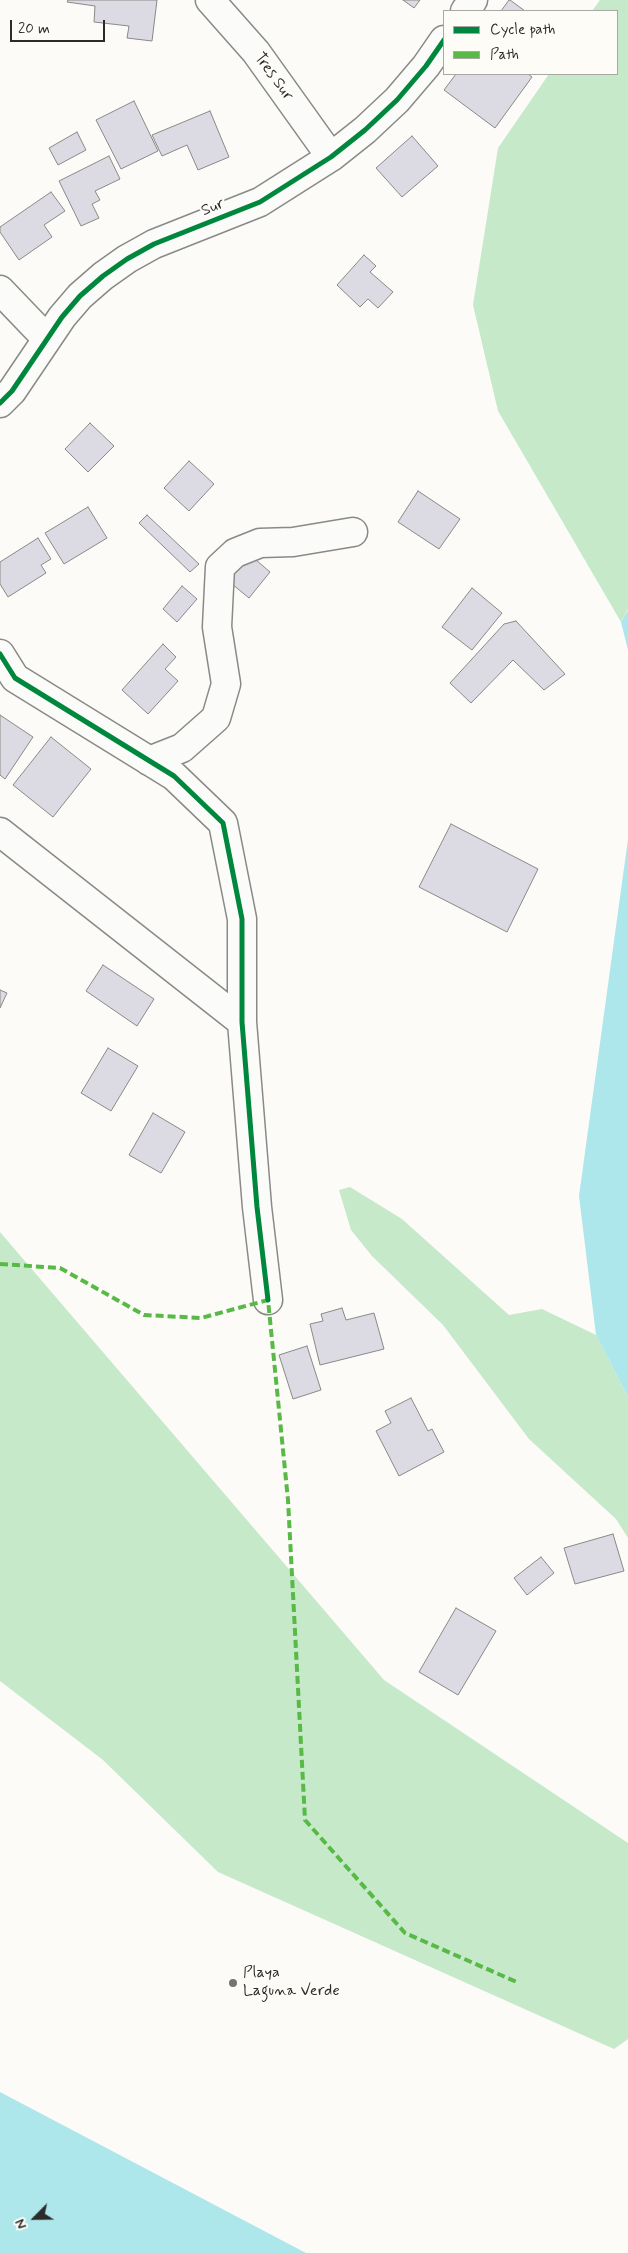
<!DOCTYPE html>
<html>
<head>
<meta charset="utf-8">
<style>
	body { margin:0 }
	#map { position:relative; width:628px; height:2253px; overflow:hidden; background:#fcfbf8; font-family:Mynerve,sans-serif }
	canvas { display:block }
	.legend { position:absolute; left:443px; top:10px; width:175px; height:65px; box-sizing:border-box; background:#fdfcf7; border:1px solid #a9a8a5; margin:0; padding:6px 9px; list-style:none; font-size:15px; color:#2b2b2b }
	.legend li { display:flex; align-items:center; gap:10px; height:25px }
	.legend b { width:25px; border:1px solid #a9a8a5 }
	.north { position:absolute; left:10px; top:2193px; width:50px; height:50px; -webkit-text-stroke:4px #fdfcf7; paint-order:stroke; rotate:247deg; font-size:14px; font-weight:700; line-height:20px; text-align:center; color:#2b2b2b }
	.north::after { content:''; display:block; margin:auto; width:18px; height:22px; background:#2b2b2b; clip-path:polygon(50% 0,100% 100%,50% 72%,0 100%) }
	.scale { position:absolute; left:10px; top:20px; width:95px; height:22px; box-sizing:border-box; border:2px solid #2b2b2b; border-top:0; padding-left:6px; font-size:15px; line-height:18px; white-space:nowrap; color:#2b2b2b; -webkit-text-stroke:4px #fdfcf7; paint-order:stroke }
</style>
</head>
<body>
<div id="map">
<canvas width="628" height="2253"></canvas>
<ul class="legend">
<li><b style="height:6px;background:#00873e"></b>Cycle path</li>
<li><b style="height:6px;background:#58b947"></b>Path</li>
</ul>
<div class="north">N</div>
<div class="scale">20 m</div>
</div>
<script>
const ctx = document.querySelector('canvas').getContext('2d');
ctx.lineJoin = 'round';
function fill(path, color) { ctx.fillStyle = color; ctx.fill(path, 'evenodd'); }
const shape = rows => new Path2D(rows.map(r => 'M' + r).join(''));
function trace(path, color, width, dash) { ctx.strokeStyle = color; ctx.lineWidth = width; ctx.lineCap = dash ? 'butt' : 'round'; ctx.setLineDash(dash || []); ctx.stroke(path); }
function drawText(font, color, halo, rows, align = 'center') {
  ctx.font = font + ' Mynerve,sans-serif'; ctx.lineWidth = 4.5; ctx.setLineDash([]); ctx.textBaseline = 'middle'; ctx.strokeStyle = halo; ctx.fillStyle = color; for (const [text, x, y, turn = 0] of rows) {
    ctx.save(); ctx.translate(x, y); ctx.rotate((+turn || 0) * Math.PI / 180); ctx.textAlign = isNaN(turn) ? turn : align; if (halo) ctx.strokeText(text, 0, 0); ctx.fillText(text, 0, 0); ctx.restore();
  }
}
const green = shape([
	[600,0,628,0,628,609,621,622,498,411,473,305,498,148,549,74,617,74,617,11,592,11],
	[350,1187,402,1219,509,1315,542,1309,596,1335,628,1397,628,1538,616,1519,529,1439,443,1325,372,1256,351,1230,339,1190],
	[0,1232,384,1680,628,1843,628,2039,614,2049,218,1872,103,1760,0,1681]
]);
const water = shape([
	[628,610,628,650,621,622],
	[628,839,628,1397,596,1335,579,1196],
	[0,2092,306,2253,0,2253]
]);
const building = shape([
	[68,0,157,0,152,41,127,38,129,26,94,22,95,6,67,2,68,0],
	[403,0,420,0,414,8,403,0],
	[509,0,510,0,525,11,501,11,509,0],
	[456,74,528,74,532,77,495,128,444,90,456,74],
	[134,101,158,151,121,169,96,120,134,101],
	[210,111,229,157,198,170,187,145,162,156,152,135,210,111],
	[77,132,86,150,58,165,49,148,77,132],
	[412,136,438,166,402,197,376,168,412,136],
	[109,156,120,179,95,191,100,200,92,204,99,218,81,226,59,181,109,156],
	[51,192,65,211,44,225,52,237,19,260,0,232,0,227,51,192],
	[364,255,376,266,370,272,393,292,378,308,368,299,360,307,337,285,364,255],
	[90,423,114,446,88,472,65,449,90,423],
	[189,461,214,484,189,511,164,488,189,461],
	[418,491,460,519,439,549,398,522,418,491],
	[88,507,107,538,64,564,45,533,88,507],
	[147,515,199,564,190,572,139,523,147,515],
	[38,538,51,559,41,565,46,573,8,597,0,584,0,562,38,538],
	[249,554,270,572,249,598,227,580,249,554],
	[182,586,197,599,177,622,163,609,182,586],
	[472,588,502,613,472,650,442,627,472,588],
	[516,621,565,674,544,690,513,660,471,703,450,683,504,624,516,621],
	[163,644,176,657,165,669,178,681,148,714,122,690,163,644],
	[0,715,33,737,5,779,0,775,0,715],
	[51,737,91,769,53,817,13,785,51,737],
	[451,824,538,869,507,932,419,887,451,824],
	[103,965,154,999,137,1026,86,991,103,965],
	[0,990,7,993,0,1008,0,990],
	[108,1048,138,1066,111,1111,81,1093,108,1048],
	[153,1113,185,1132,161,1173,129,1155,153,1113],
	[342,1308,346,1320,374,1313,384,1349,320,1365,310,1324,323,1321,321,1314,342,1308],
	[307,1346,321,1390,293,1399,279,1355,307,1346],
	[411,1398,428,1431,432,1429,444,1452,399,1476,376,1431,391,1423,385,1411,411,1398],
	[613,1534,624,1571,575,1584,564,1548,613,1534],
	[541,1557,554,1573,527,1595,514,1578,541,1557],
	[456,1608,496,1631,458,1695,419,1672,456,1608]
]);
const minor = shape([
	[210,0,256,52,331,157],
	[465,11,473,0],
	[0,290,47,339],
	[0,403,12,391,62,317,80,296,103,276,127,259,154,244,260,202,331,157,365,130,397,100,426,66,444,40],
	[0,654,15,678,174,776,223,823,242,919,242,1022,257,1207,268,1300],
	[149,761,182,748,216,718,226,684,217,627,220,567,235,553,260,543,293,542,353,532],
	[0,832,242,1022]
]);
const quiet = shape([
	[0,1264,60,1268,144,1315,201,1318,268,1300,288,1500,305,1820,405,1933,519,1983]
]);
const cycleway = shape([
	[0,403,12,391,62,317,80,296,103,276,127,259,154,244,260,202,331,157,365,130,397,100,426,66,444,40],
	[0,654,15,678,174,776,223,823,242,919,242,1022,257,1207,268,1300]
]);
const markers = [
	[233,1983,5,"#747473"]
];
const streetNames = [
	["Tres Sur",273,77,54],
	["Sur",213,208,-22]
];
const poiNames = [
	["Playa",243,1974],
	["Laguna Verde",243,1992]
];
fill(green, '#c6e9ca');
fill(water, '#ade6eb');
fill(building, '#dcdae3');
trace(building, '#898987', 1);
trace(minor, '#898987', 31);
trace(minor, '#fbfbf9', 28);
trace(quiet, '#58b947', 4, [8, 4]);
trace(cycleway, '#00873e', 5);
for (const [x, y, r, color] of markers) { const dot = new Path2D(); dot.arc(x, y, r, 0, 2 * Math.PI); ctx.fillStyle = color; ctx.fill(dot); trace(dot, '#fdfcf7', 2); }
drawText('16px', '#2b2b2b', '#fdfcf7', streetNames);
drawText('16px', '#2b2b2b', '#fdfcf7', poiNames, 'left');
</script>
</body>
</html>
